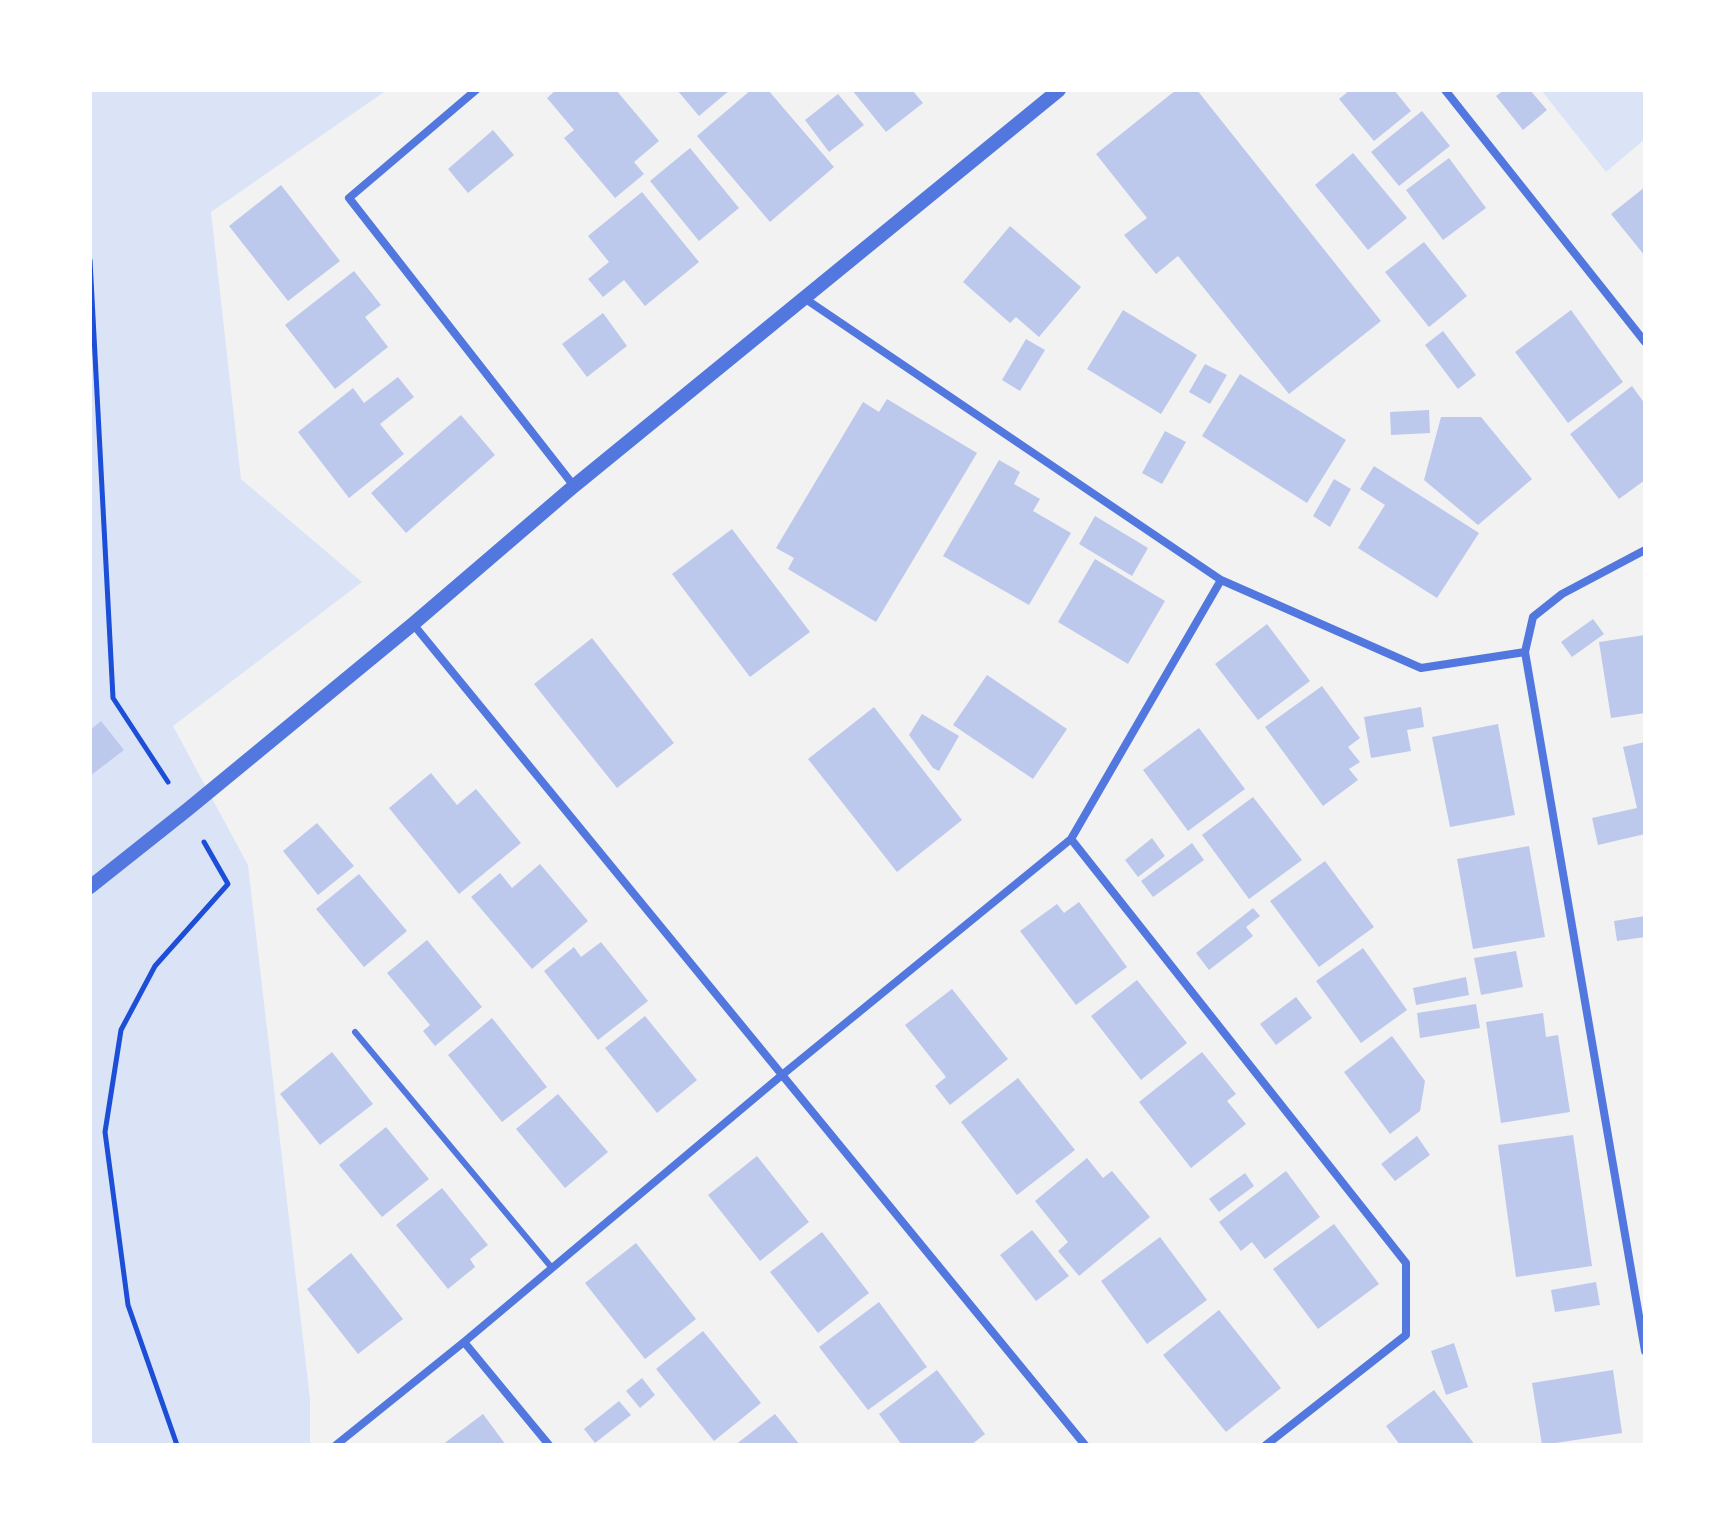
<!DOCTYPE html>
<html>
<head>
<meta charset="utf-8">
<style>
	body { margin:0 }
	#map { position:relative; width:1735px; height:1535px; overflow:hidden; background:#f2f2f2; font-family:"Open Sans",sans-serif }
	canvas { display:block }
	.frame { position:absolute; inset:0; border:92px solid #fff; pointer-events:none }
</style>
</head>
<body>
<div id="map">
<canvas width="1735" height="1535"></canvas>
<div class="frame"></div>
</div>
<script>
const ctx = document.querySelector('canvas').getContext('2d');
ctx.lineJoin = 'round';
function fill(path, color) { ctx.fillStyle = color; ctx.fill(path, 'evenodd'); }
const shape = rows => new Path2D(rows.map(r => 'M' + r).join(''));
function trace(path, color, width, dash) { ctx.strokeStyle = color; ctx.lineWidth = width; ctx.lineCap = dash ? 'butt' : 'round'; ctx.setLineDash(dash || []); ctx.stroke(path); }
const green = shape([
	[90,90,387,90,211,212,241,479,362,582,173,726,248,865,310,1399,310,1445,90,1445],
	[1541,90,1645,90,1645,139,1606,172]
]);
const building = shape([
	[556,90,616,90,659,141,634,162,644,174,615,198,564,138,574,130,547,98],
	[677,90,730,90,699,116],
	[751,90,768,90,834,167,770,222,697,136],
	[852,90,912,90,923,103,886,132],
	[1176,90,1197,90,1381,321,1289,394,1178,256,1156,274,1124,235,1147,218,1096,154],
	[1350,90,1394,90,1411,111,1374,141,1339,99],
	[1504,90,1530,90,1547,110,1523,130,1496,96],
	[838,94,864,125,829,152,805,120],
	[1422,111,1450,146,1399,186,1371,152],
	[493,130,514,155,468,193,448,169],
	[690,148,739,208,699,241,650,181],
	[1353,153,1407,218,1368,250,1315,185],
	[1449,158,1486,208,1443,240,1406,190],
	[281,185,340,261,288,301,229,226],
	[1645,187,1645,256,1611,214],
	[642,192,699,262,645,306,624,280,603,297,588,279,609,262,588,236],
	[1010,226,1081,287,1039,337,1016,317,1010,323,963,282],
	[1424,242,1467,296,1429,327,1385,272],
	[354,271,381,305,365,317,388,347,335,389,285,325],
	[1123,310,1197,355,1161,414,1087,369],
	[1571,310,1623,382,1568,423,1515,352],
	[603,313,627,346,587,377,562,344],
	[1443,331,1476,375,1458,389,1425,345],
	[1026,339,1045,350,1020,391,1002,380],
	[1205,364,1227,375,1210,404,1189,392],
	[1240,374,1346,440,1307,503,1202,436],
	[398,377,414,397,380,424,404,454,349,498,298,432,353,388,364,403],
	[1632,386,1645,404,1645,480,1619,499,1570,434],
	[887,399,977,453,876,622,788,569,794,558,776,548,863,402,879,412],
	[1429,410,1430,433,1391,435,1390,412],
	[461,415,495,455,406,533,371,493],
	[1441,417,1481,417,1532,479,1478,525,1424,480],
	[1165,431,1186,442,1162,484,1142,473],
	[999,460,1020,472,1014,484,1040,499,1033,511,1071,533,1029,605,943,556],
	[1374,466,1479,533,1437,598,1358,548,1385,505,1360,489],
	[1334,479,1351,489,1330,527,1313,516],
	[1095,516,1148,548,1132,576,1079,544],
	[732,529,810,632,750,677,672,574],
	[1095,559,1165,601,1128,664,1058,622],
	[1593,619,1604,634,1572,657,1561,642],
	[1267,624,1310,681,1258,720,1215,664],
	[1645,635,1645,713,1611,718,1599,642],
	[592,638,674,743,617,788,534,684],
	[987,675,1067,729,1033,779,953,725],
	[1322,686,1360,738,1348,747,1360,762,1349,769,1358,780,1323,806,1265,727],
	[874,707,962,820,897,872,808,759],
	[1421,707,1424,727,1407,730,1411,751,1371,758,1364,717],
	[922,714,959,736,939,771,933,768,909,735],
	[101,721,124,750,90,776,90,730],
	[1498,724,1515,815,1450,827,1432,737],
	[1199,728,1245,789,1188,831,1143,770],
	[1645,742,1645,834,1598,845,1592,818,1637,808,1623,747],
	[431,773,457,805,476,789,521,843,459,894,389,808],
	[1253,797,1302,860,1249,899,1202,835],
	[317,823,354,866,318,895,283,851],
	[1152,838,1165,856,1138,877,1125,860],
	[1192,843,1204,860,1153,897,1141,881],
	[1529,846,1545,937,1473,949,1457,859],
	[1325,861,1374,927,1319,967,1270,901],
	[540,864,588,921,532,969,471,897,500,873,512,888],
	[359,874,407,931,364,967,316,909],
	[1079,902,1127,967,1076,1005,1020,931,1057,904,1064,913],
	[1253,908,1260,916,1246,927,1253,936,1209,970,1196,953],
	[1645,916,1645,937,1617,941,1614,921],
	[427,940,482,1007,435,1046,423,1031,430,1025,387,973],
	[601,942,648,1001,598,1040,544,971,574,947,581,957],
	[1363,948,1407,1010,1361,1043,1316,981],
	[1516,951,1523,987,1481,995,1474,958],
	[1466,977,1469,995,1416,1005,1413,988],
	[1137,980,1187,1043,1141,1080,1091,1016],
	[952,989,1008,1059,950,1105,935,1086,946,1077,905,1025],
	[1296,997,1312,1018,1276,1045,1260,1024],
	[1476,1004,1480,1028,1420,1038,1417,1013],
	[1543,1013,1546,1037,1558,1035,1570,1112,1501,1123,1486,1022],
	[645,1016,697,1080,657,1113,605,1048],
	[492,1018,547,1087,502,1122,448,1055],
	[1392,1036,1425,1081,1420,1111,1390,1134,1344,1072],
	[332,1052,373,1104,320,1145,280,1094],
	[1202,1052,1236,1094,1227,1101,1246,1124,1191,1168,1139,1102],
	[1018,1078,1075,1150,1017,1195,961,1122],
	[558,1094,608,1152,565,1188,516,1129],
	[386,1127,429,1179,382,1217,339,1165],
	[1573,1135,1592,1266,1516,1277,1498,1145],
	[1417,1136,1430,1155,1395,1181,1381,1164],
	[757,1156,809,1222,760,1261,708,1195],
	[1087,1158,1103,1178,1112,1171,1150,1217,1079,1276,1058,1251,1068,1242,1035,1201],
	[1286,1171,1320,1217,1265,1259,1252,1242,1241,1251,1219,1222],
	[1245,1173,1254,1186,1219,1212,1209,1199],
	[442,1188,488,1245,470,1259,475,1267,448,1289,396,1225],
	[1334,1224,1379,1284,1318,1329,1273,1269],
	[1032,1230,1069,1276,1036,1301,1000,1255],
	[822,1232,869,1293,818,1333,770,1272],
	[1160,1237,1207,1300,1147,1344,1101,1281],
	[636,1243,696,1319,645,1359,585,1283],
	[351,1253,403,1319,358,1354,307,1289],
	[1596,1282,1600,1305,1555,1312,1551,1290],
	[879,1302,927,1367,868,1410,819,1347],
	[1219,1310,1281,1388,1226,1432,1163,1355],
	[703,1331,761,1403,714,1441,656,1369],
	[1454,1343,1468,1387,1446,1395,1431,1351],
	[937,1370,985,1434,971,1445,902,1445,879,1414],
	[1613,1370,1622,1433,1542,1445,1532,1383],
	[642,1378,655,1395,640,1408,626,1391],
	[1434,1390,1475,1445,1400,1445,1386,1426],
	[619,1401,631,1415,595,1443,584,1429],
	[483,1414,506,1445,442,1445],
	[775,1414,800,1445,735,1445]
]);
const path = shape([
	[90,260,113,698,168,782],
	[177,1445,128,1305,105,1132,121,1030,155,966,228,884,204,842]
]);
const service = shape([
	[355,1032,552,1268]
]);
const minor = shape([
	[476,90,349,198,574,486],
	[1445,90,1645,342],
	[804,298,1221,580,1421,668,1525,652],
	[1645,550,1562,594,1533,617,1525,652,1645,1351],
	[413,624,1085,1445],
	[1071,839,1406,1263,1406,1335,1266,1445],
	[464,1342,549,1445],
	[336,1445,464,1342,782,1075,1071,839,1221,580]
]);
const tertiary = shape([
	[90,887,187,810,413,624,574,486,1059,90]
]);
fill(green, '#dbe4f7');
fill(building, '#bdc9ec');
trace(path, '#1d4ed8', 5);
trace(service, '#5277de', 6);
trace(minor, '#5277de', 8);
trace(tertiary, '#5277de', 14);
</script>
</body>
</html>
